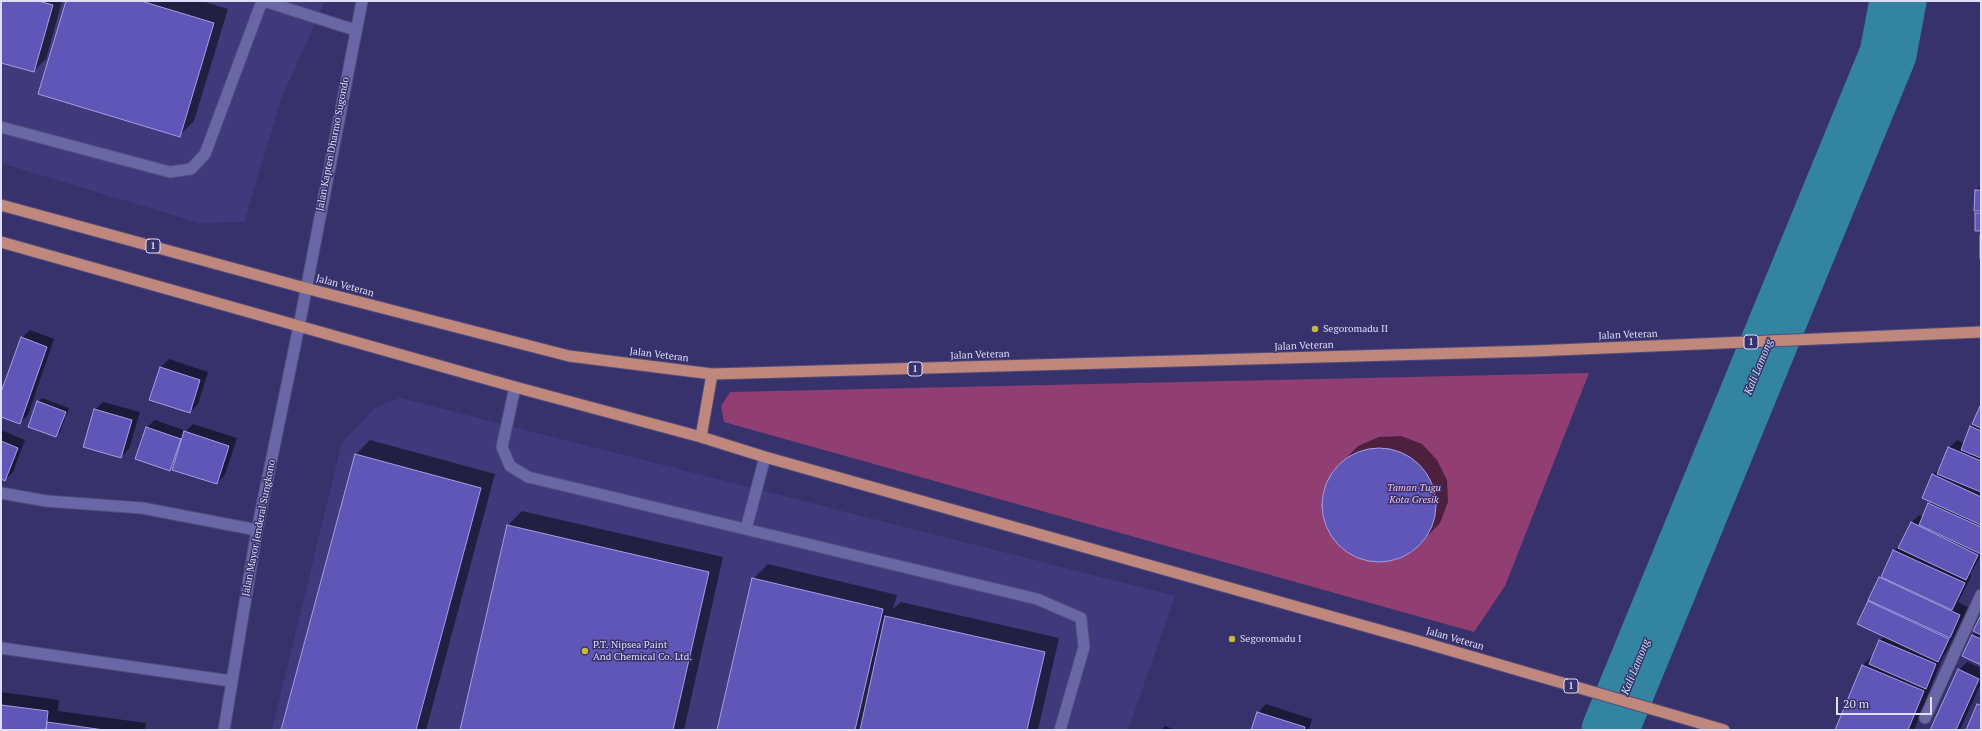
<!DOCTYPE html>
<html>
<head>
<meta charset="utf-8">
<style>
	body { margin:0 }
	#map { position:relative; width:1982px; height:731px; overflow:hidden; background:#38326c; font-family:"PT Serif",serif }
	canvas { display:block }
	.frame { position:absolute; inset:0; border:2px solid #dfdffc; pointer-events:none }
	.scale { position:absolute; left:1836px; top:697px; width:96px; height:18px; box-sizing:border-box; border:2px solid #dfdffc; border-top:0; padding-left:5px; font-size:12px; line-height:14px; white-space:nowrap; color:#dfdffc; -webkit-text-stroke:3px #38326c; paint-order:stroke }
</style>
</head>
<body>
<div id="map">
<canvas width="1982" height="731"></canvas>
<div class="frame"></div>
<div class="scale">20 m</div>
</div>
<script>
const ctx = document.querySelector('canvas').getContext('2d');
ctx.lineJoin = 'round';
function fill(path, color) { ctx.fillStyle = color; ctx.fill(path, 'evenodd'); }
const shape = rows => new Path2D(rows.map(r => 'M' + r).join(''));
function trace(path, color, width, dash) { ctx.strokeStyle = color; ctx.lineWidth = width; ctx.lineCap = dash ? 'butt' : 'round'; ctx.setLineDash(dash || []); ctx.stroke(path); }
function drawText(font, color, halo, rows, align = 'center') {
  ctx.font = font + ' "PT Serif",serif'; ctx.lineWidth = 3; ctx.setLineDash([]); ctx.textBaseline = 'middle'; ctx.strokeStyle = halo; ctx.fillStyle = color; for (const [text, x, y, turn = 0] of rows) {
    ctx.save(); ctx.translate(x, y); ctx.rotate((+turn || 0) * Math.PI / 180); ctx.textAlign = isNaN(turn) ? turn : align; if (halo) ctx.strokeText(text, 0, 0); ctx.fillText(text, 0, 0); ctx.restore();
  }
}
const built = shape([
	[1,1,325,1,281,99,244,222,199,223,1,163],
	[400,398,1175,596,1128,730,272,730,342,442,375,408]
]);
const green = shape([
	[1589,373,1505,586,1474,632,724,422,721,406,730,392]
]);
const shadow = shape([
	[1,1,62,1,46,59,34,71,1,62],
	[67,1,202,1,228,9,194,121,179,136],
	[1981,185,1981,230,1976,213,1980,210,1976,190],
	[30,330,54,339,28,415,20,423,1,416,1,395,22,338],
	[169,359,208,372,198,404,190,412,161,367],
	[42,398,69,408,60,432,56,436,38,402],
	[103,402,140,412,129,449,121,457,95,410],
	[1981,407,1981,496,1935,475,1935,477,1981,498,1981,556,1970,574,1972,575,1958,602,1968,607,1946,653,1943,656,1914,730,1836,730,1863,665,1874,654,1880,640,1885,636,1868,602,1894,551,1902,543,1911,523,1919,515,1923,517,1932,501,1933,475,1940,468,1949,448,1957,440,1964,443],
	[155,420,186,431,193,424,237,438,225,475,217,483,175,465,170,470,146,428],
	[1,430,25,440,13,472,5,480,1,478],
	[1401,436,1422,444,1437,460,1447,480,1448,502,1440,523,1412,552,1391,561,1370,561,1349,553,1333,538,1324,517,1323,495,1331,474,1358,446,1379,437],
	[370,440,495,474,426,730,282,730,356,454],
	[522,511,723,557,684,730,461,730,508,525],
	[768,564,897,595,893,609,901,602,1059,638,1038,730,718,730,753,579],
	[1981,617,1981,664,1963,656,1973,635,1976,631],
	[1967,662,1981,668,1981,683,1960,730,1931,730,1959,670],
	[1,692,59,700,58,711,146,723,145,730,1,730],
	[1266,704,1312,719,1309,730,1252,730,1258,713],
	[1165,726,1176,730,1161,730]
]);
const river = shape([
	[1610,730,1888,54,1898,1]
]);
const building = shape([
	[1,1,38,1,53,5,34,72,1,63,1,1],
	[66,1,141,1,214,23,180,137,38,94,66,1],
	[1975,190,1981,190,1981,211,1974,211,1975,190],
	[1975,213,1981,213,1981,231,1975,231,1975,213],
	[1980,235,1981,235,1981,259,1980,259,1980,235],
	[21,337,47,347,20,424,1,417,1,392,21,337],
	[160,367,200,380,190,413,149,400,160,367],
	[37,401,66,412,56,437,28,427,37,401],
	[1981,404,1981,428,1972,424,1981,404],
	[94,409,132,420,121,458,83,447,94,409],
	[1970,426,1981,431,1981,458,1961,450,1970,426],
	[146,427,181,439,170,471,135,459,146,427],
	[184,431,229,446,217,484,172,470,184,431],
	[1,441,18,448,5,481,1,479,1,441],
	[1948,447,1981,461,1981,492,1937,474,1948,447],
	'1322 505a57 57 0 1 1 114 0a57 57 0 1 1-114 0Z',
	[355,454,481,488,416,730,281,730,355,454],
	[1932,474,1981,497,1981,525,1922,498,1932,474],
	[1928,503,1981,527,1981,554,1919,525,1928,503],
	[1911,522,1978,555,1966,580,1898,548,1911,522],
	[507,525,709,572,673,730,460,730,507,525],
	[1893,550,1965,583,1952,610,1881,577,1893,550],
	[1879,577,1960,615,1950,638,1868,600,1879,577],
	[752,578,883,609,855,730,717,730,752,578],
	[1868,601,1949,639,1938,662,1857,624,1868,601],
	[1981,615,1981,635,1973,631,1981,615],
	[885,616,1045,652,1027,730,860,730,885,616],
	[1972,635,1981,639,1981,665,1962,656,1972,635],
	[1879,640,1936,664,1926,689,1869,664,1879,640],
	[1862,665,1924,691,1908,730,1835,730,1862,665],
	[1958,669,1979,679,1956,730,1930,730,1958,669],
	[1977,704,1981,705,1981,730,1966,730,1977,704],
	[1,705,48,711,46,730,1,730,1,705],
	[1257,712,1305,727,1304,730,1251,730,1257,712],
	[47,722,104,730,46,730,47,722]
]);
const service = shape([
	[264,1,355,30],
	[1,127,170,172,191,169,205,154,262,1],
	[515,387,502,447,510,466,528,477,1037,599,1081,618,1084,647,1060,730],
	[746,529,765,457]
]);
const minor = shape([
	[1,493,46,501,142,508,257,530],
	[1,648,231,681],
	[1925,718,1981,595]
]);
const secondary = shape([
	[224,730,257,530,299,326,362,1]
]);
const trunk = shape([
	[1,205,305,288,569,356,712,374,1534,351,1981,332],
	[1,242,515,387,701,437,765,457,1418,641,1724,730],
	[701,437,712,374]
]);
const markers = [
	[1315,329,4,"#c6bc3c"],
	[1232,639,4,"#c6bc3c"],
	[585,651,4,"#c6bc3c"]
];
const shields = [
	[153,246,14],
	[1751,342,14],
	[915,369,14],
	[1571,686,14]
];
const shieldNames = [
	["1",153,246],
	["1",1751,342],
	["1",915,369],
	["1",1571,686]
];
const streetNames = [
	["Jalan Kapten Dharmo Sugondo",333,144,-79],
	["Jalan Veteran",345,286,15],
	["Jalan Veteran",1628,335,-2],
	["Jalan Veteran",1304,346,-2],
	["Jalan Veteran",659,355,7],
	["Jalan Veteran",980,355,-2],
	["Jalan Mayor Jenderal Sungkono",259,528,-79],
	["Jalan Veteran",1455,639,16]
];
const poiNames = [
	["Segoromadu II",1323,329],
	["Segoromadu I",1240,639],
	["P.T. Nipsea Paint",593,645],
	["And Chemical Co. Ltd.",593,657]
];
const parkNames = [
	["Taman Tugu",1414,488],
	["Kota Gresik",1414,500]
];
const waterNames = [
	["Kali Lamong",1759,367,-68],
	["Kali Lamong",1636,667,-68]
];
fill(built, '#403a7c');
fill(green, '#913e72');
fill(shadow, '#0007');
trace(river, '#3284a0', 57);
fill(building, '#6056b7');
trace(building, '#a3a1e5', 1);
trace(service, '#524c7c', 13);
trace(minor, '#524c7c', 13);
trace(secondary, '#524c7c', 13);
trace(trunk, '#524c7c', 13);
trace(service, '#6967a5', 11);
trace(minor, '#6967a5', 11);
trace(secondary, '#6967a5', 11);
trace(trunk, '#c0887c', 11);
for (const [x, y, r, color] of markers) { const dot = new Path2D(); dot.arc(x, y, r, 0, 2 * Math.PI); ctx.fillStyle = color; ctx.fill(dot); trace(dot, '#38326c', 1.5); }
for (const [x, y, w] of shields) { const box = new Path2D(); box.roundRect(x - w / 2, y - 7, w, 14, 3); ctx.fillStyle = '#38326c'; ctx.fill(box); trace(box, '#dfdffc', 1); }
drawText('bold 9px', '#dfdffc', null, shieldNames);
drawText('10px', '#dfdffc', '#38326c', streetNames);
drawText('10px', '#dfdffc', '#38326c', poiNames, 'left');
drawText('italic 10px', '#f5c0de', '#38326c', parkNames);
drawText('italic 11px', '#c4e2ee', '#38326c', waterNames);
</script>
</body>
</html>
